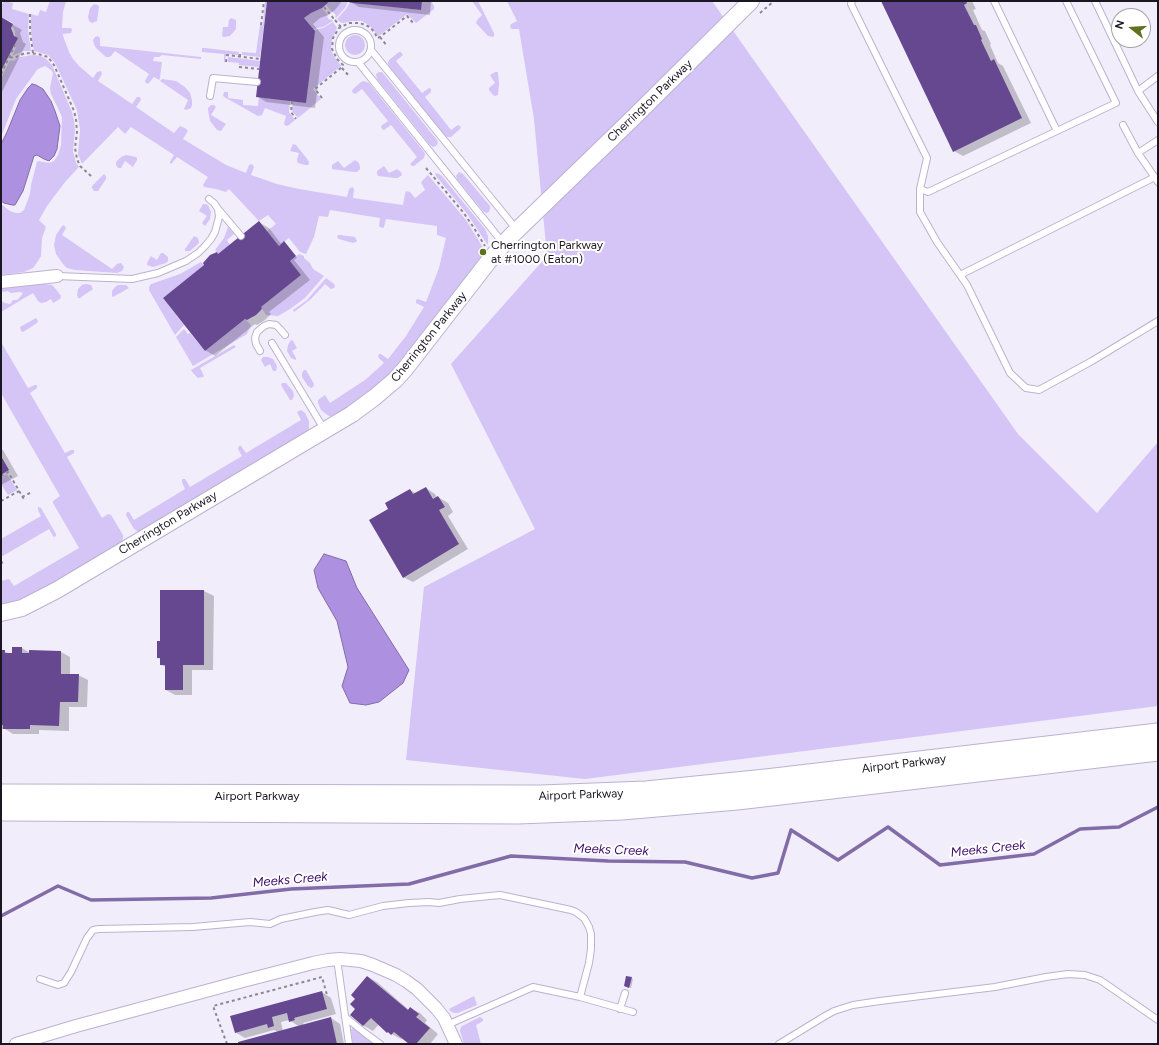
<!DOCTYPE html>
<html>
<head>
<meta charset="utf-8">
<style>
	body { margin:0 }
	#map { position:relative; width:1159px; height:1045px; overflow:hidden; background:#f2edfb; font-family:Figtree,sans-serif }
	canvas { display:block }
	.frame { position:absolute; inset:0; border:2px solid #1b1722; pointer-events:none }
	.north { position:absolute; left:1111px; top:8px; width:40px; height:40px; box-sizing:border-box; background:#fff; border:1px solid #a4a2a7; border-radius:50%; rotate:287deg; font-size:11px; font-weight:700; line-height:16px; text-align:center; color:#1b1722 }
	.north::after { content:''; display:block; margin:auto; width:14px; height:18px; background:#60711f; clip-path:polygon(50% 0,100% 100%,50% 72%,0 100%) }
</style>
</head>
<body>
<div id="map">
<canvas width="1159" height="1045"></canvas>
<div class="frame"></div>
<div class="north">N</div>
</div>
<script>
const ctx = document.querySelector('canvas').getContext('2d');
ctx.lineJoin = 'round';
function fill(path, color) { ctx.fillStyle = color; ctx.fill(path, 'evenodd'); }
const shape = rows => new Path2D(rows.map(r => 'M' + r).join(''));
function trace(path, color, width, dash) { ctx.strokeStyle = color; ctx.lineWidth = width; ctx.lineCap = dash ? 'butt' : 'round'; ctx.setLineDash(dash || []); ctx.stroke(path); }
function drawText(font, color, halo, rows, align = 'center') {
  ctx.font = font + ' Figtree,sans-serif'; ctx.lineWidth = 4; ctx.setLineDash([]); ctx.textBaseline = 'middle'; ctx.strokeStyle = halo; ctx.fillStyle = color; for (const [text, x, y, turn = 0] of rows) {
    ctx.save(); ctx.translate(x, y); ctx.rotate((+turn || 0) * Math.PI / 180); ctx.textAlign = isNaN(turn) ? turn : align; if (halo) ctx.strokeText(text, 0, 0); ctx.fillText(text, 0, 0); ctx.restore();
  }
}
const green = shape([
	[4,1,13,3,12,9,29,14,28,30,31,51,24,51,12,56,16,47,14,44,17,38,15,36,15,31,12,26,13,23,1,17,1,6],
	[50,1,66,1,63,12,62,28,71,28,72,30,71,33,63,34,63,36,69,52,73,59,79,66,93,78,97,72,101,71,102,74,98,81,132,104,137,97,140,97,141,100,136,107,174,133,180,126,185,128,188,131,183,139,226,165,246,173,249,165,252,164,254,167,251,175,277,184,299,189,347,197,349,189,352,187,354,189,353,198,403,205,405,194,406,191,410,192,415,198,425,190,421,182,428,175,466,220,482,246,485,253,400,365,366,396,335,416,329,416,326,414,321,410,318,403,318,400,325,395,330,403,365,380,384,363,378,357,379,354,381,354,388,359,406,336,424,307,416,303,416,300,418,299,426,302,439,268,446,238,437,235,437,226,386,219,384,227,383,228,380,227,379,226,380,218,330,210,328,217,319,216,314,237,306,254,300,252,289,238,279,246,267,231,276,224,268,215,259,221,229,189,226,192,216,189,204,187,203,185,208,177,177,157,172,163,170,164,170,162,174,155,131,127,125,134,118,127,82,164,78,154,80,130,77,110,55,63,48,55,34,51,32,41,31,28,31,14,38,16,40,10,46,12],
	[265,1,267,1,260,57,242,55,242,52,256,53,260,25,263,25],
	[330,1,348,1,348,2,345,8,336,18,335,16,336,15,333,12,332,12,326,5],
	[422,1,431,1,434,6,434,9,416,23,407,14,380,35,378,36,371,27,362,21,351,21,343,23,340,22,337,19,346,9,350,2,420,10],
	[472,1,478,1,494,33,494,36,493,37,488,36,476,23,477,20,482,15],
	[507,1,712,1,1018,434,1097,513,1158,442,1158,706,585,779,406,760,424,587,535,529,451,364,547,256,534,119,519,29,512,29,510,27,511,24,517,21],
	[94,4,98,5,99,7,97,21,92,23,89,21,88,17,90,8],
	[322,8,328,15,327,17,330,20,331,19,333,21,323,27,313,29,304,18,311,13],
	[231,18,236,20,236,29,230,36,224,37,222,36,223,27,228,27,229,20],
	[333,22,337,28,332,39,331,50,333,55,341,66,313,89,321,99,298,118,292,111,293,101,306,103,314,30,323,28],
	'345 45a10 10 0 1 1 20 0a10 10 0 1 1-20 0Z',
	[98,36,100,38,100,46,201,57,201,59,162,55,159,57,154,57,153,61,162,62,160,78,159,80,154,77,148,84,145,82,145,81,149,74,115,51,111,56,109,57,106,57,96,48,94,44,93,40,95,37],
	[202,48,205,48,239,52,239,55,226,54,225,62,224,62,224,54,202,52],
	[399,52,401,52,403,55,396,61,422,93,429,88,431,89,431,92,425,97,451,130,458,125,460,126,461,128,451,137,447,137,444,135,389,66,388,63,389,60],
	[33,55,41,56,46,59,52,65,72,112,74,120,75,131,73,151,76,163,79,167,65,182,47,206,39,220,46,227,42,238,41,256,36,264,33,268,24,272,1,275,1,204,10,211,16,213,20,213,24,210,30,194,31,185,37,162,38,161,49,163,54,161,58,155,61,145,62,117,56,104,51,94,50,88,53,73,51,70,45,66,40,68,37,70,16,99,1,137,1,78,10,60,13,61,20,57],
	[228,57,260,61,259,67,239,65,239,63,228,62],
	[379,72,382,72,437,140,438,143,436,146,433,147,430,145,377,79,376,74],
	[495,72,498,72,498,74,499,84,498,95,495,96,493,95,489,90,489,88,495,83,490,75],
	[162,79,176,81,185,87,190,93,192,100,192,105,191,108,186,110,184,109,188,100,160,81],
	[364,81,369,83,424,152,425,154,424,158,414,166,412,166,410,164,417,157,391,125,384,130,382,129,381,126,388,121,362,89,355,94,353,93,352,91,353,89,361,82],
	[224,92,228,92,228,98,243,100,243,105,258,106,259,97,290,101,289,112,295,120,289,125,286,126,284,124,286,116,265,108,262,115,258,116,226,98,223,96],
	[211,105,214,105,216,107,211,115,226,124,221,131,217,130,210,121,208,110,208,108],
	[293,144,296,145,308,160,309,163,308,165,305,165,298,163,297,160,299,153,290,151],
	[126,155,136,157,137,158,137,160,133,167,125,161,121,168,118,168,116,165,116,162,121,157],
	[355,160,359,163,360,167,360,169,357,172,354,172,332,169,332,165,338,161,344,168],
	[384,166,389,173,397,169,401,172,402,175,398,178,395,178,378,176,377,174,377,171],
	[459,172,463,174,490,206,490,209,489,212,486,213,483,211,457,179,456,176],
	[435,173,439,174,442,176,485,229,488,236,488,245,485,241,468,215,436,176],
	[104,174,106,176,106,179,98,191,94,191,92,188,92,186],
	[203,204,205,204,208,205,211,212,210,219,205,226,202,223,207,216,199,211],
	[64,225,66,228,62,235,112,269,117,264,121,263,124,267,122,271,117,273,75,270,67,268,63,264,56,254,54,245,56,235,62,226],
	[228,227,234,234,227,240,230,245,218,254,215,250,224,238],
	[338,235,340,235,355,237,357,241,356,242,353,243,339,239,337,237],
	[194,236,198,238,199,243,190,251,185,251,185,249],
	[161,253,163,253,168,257,168,261,166,263,153,267,147,265,147,263,151,256,157,260],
	[299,254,304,256,304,258,310,263,313,269,324,276,305,298,290,309,278,316,266,315,261,307,301,275,290,261],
	[201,262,204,265,163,298,184,325,175,335,149,290,149,287,151,284,180,274],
	[326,278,334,284,335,286,334,288,331,289,325,284,311,299,294,312,293,310,307,300],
	[45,284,52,285,55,288,61,296,60,299,53,303,51,299,46,302,41,303,38,301,33,293,1,312,1,301,5,303,10,304,13,300,17,300,20,297,23,293,20,292,11,293,7,291,4,292,1,291,1,288],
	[86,284,91,285,93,289,80,298,78,298,77,295,78,289,82,285],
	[118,285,126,285,129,288,113,297,112,296,112,291,115,287],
	[36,318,38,321,37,323,23,332,21,331,20,327],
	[245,319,251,325,247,334,193,366,176,337,184,329,188,334,190,333,205,351],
	[291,340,293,341,297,348,292,351,296,358,296,360,291,358,287,351,288,345],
	[1,342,28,388,35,385,37,385,37,388,30,393,65,453,71,450,74,450,74,453,67,457,102,518,108,514,111,515,123,535,123,538,122,542,38,594,1,607,1,581,9,579,14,586,79,548,53,503,53,501,60,496,1,393],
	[234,345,236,347,200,368,204,376,203,377,198,378,193,373,191,370],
	[263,357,268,357,273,359,277,366,276,371,273,371,270,364,265,367,261,360],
	[304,370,306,370,314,384,313,387,311,388,308,386,302,377,302,373],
	[282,383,286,383,293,391,294,396,292,400,290,400,281,385],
	[301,410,305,413,309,421,309,429,306,433,141,531,137,531,134,529,126,515,127,512,129,512,134,520,185,489,182,482,182,479,185,479,190,487,242,456,238,449,239,446,241,446,246,453,301,420,297,412],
	[7,474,17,490,8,495,1,484,1,478],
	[38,507,41,508,56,534,56,536,54,537,53,536,49,529,1,557,1,539,41,516,38,510],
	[474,996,477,1005,458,1013,454,1013,450,1011,449,1009],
	[480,1017,483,1019,483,1021,476,1025,481,1044,464,1044,460,1031,461,1027,464,1025],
	[352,1028,355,1029,373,1044,353,1044,351,1030]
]);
const water = shape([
	[32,84,36,85,43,89,51,101,55,111,60,126,57,149,54,156,49,161,44,159,37,155,34,156,23,191,15,205,12,205,4,203,1,201,1,144,7,132,20,100,28,88,32,84],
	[324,554,346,561,357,588,409,670,403,683,379,702,366,705,350,703,342,686,348,667,337,621,318,588,314,570,324,554]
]);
const shadow = shape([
	[268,1,342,1,335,10,328,15,320,18,313,24,324,37,315,108,266,102,257,96],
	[349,1,431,1,430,15,359,7],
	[882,1,972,1,976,9,973,10,982,30,985,31,991,44,990,45,998,63,1003,66,1031,123,963,156,954,151],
	[1,18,22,30,20,33,23,42,26,44,2,92,1,91],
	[260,223,269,228,282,245,284,243,286,244,297,258,294,260,310,280,269,312,271,314,265,320,257,325,255,324,215,356,205,350,219,254],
	[1,449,3,450,18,476,1,485],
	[426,488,435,494,437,498,438,497,448,503,453,512,448,516,468,549,413,582,403,577,390,509,410,490,417,494],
	[161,591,204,591,214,596,213,670,192,670,192,695,175,695,166,690,166,667,161,665,161,659,158,658,161,642],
	[22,648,30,653,30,651,61,652,70,657,70,675,78,675,88,680,87,707,69,707,69,731,39,730,39,734,13,734,5,729,1,729,1,651,13,654],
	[368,977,377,982,409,1010,410,1008,420,1013,427,1020,425,1023,438,1034,430,1044,410,1044,403,1038,401,1039,388,1032,379,1024,373,1031,364,1026,351,1015,356,1009,356,998],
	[631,978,633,979,631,988,627,987],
	[322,992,331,998,336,1014,303,1023,304,1025,331,1018,340,1024,344,1044,239,1044,278,1032,274,1030,245,1038,235,1032],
	[289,1020,300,1027,283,1031,281,1022]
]);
const stream = shape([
	[1,916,58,886,91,900,211,898,291,889,409,884,511,856,608,861,685,862,752,878,778,873,791,830,838,860,888,827,940,865,1034,854,1080,829,1119,827,1158,807]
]);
const building = shape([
	[267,1,330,1,322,8,311,13,304,18,315,31,306,103,256,97],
	[348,1,422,1,421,10,353,3,348,2],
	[881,1,966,1,967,3,964,5,974,25,976,25,982,39,981,40,991,61,994,59,1022,118,953,152],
	[1,17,13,24,11,28,14,36,18,38,1,71],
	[259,221,279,246,284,241,296,256,290,261,301,275,261,307,262,308,261,310,256,315,247,320,245,319,205,351,163,298,204,265,203,263,210,255,217,252,218,254],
	[1,456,9,470,1,475],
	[426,487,433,499,438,496,445,507,439,510,459,544,403,578,369,520,388,509,385,503,410,489,413,494],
	[160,590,204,590,204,665,183,665,183,690,165,690,165,665,160,665,160,658,157,658,157,641,160,641],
	[12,647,22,647,22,653,29,653,29,650,61,651,61,674,79,674,78,702,60,702,59,726,30,725,30,729,3,729,3,725,1,725,1,650,5,650,5,653,12,653],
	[367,976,408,1010,410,1007,419,1014,416,1017,430,1028,416,1044,409,1044,394,1032,391,1035,388,1032,387,1033,371,1018,363,1026,350,1015,355,1009,350,1004,355,999,351,995],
	[626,976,632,977,629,988,624,986],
	[322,991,327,1009,294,1018,295,1020,289,1022,287,1013,272,1017,274,1026,268,1028,267,1024,235,1033,230,1016],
	[331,1017,337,1044,238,1044,238,1042]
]);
const path = shape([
	[324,7,334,19],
	[760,13,774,1],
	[30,14,30,32,33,53],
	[335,20,341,27],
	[261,25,264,1],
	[380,37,387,46],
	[10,57,14,58,25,53,38,54,48,57,54,65,74,111,76,119,77,132,75,148,77,159,80,166,92,177],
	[240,57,240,52],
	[226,62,227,55,260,59],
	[239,67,259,69],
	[342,68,349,76],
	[1,74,15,45],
	[322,98,315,89,342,67,343,65,337,59,332,49,333,38,339,28,349,23,360,23,370,27,375,33,377,38,380,37,407,16,414,24],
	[292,101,291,112,296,119],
	[426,168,463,212,474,228,485,246],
	[1,476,8,472,25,501],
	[22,497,32,492],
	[1,501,19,491],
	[1,561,4,566],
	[227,1044,213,1006,322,977,327,995]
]);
const lane = shape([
	[852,1,851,4,927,158,920,189,928,192,1116,103,1066,1],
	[994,1,1057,131],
	[1095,1,1138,91,1158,122],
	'339 46a16 16 0 1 1 32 0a16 16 0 1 1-32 0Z',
	[371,50,517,230],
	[358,62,503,243],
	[1138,91,1158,76],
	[210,96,213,78,257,82],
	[1123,125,1138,153,1158,182],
	[1138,153,1158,140],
	[920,189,920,212,937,242,967,285,1010,373,1026,388,1039,390,1092,361,1158,321],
	[219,210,241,236],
	[960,275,1155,177],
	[57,276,132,279,158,273,186,261,198,253,205,246,211,239,215,232,219,217,218,209,214,203,209,199],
	[272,343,324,429],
	[260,351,256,344,255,338,257,332,264,326,269,324,276,325,280,329,285,335],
	[337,959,349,1044],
	[40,979,58,985,64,983,71,972,87,938,93,930,99,929,193,927,250,922,270,924,281,919,315,912,328,910,349,915,383,906,409,903,429,902,439,903,460,899,500,895,571,910,576,912,584,918,589,927,591,934,591,949,589,963,580,997],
	[620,1009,625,993],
	[345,1017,365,1033,380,1044],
	[447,1025,533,987,580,997,633,1012],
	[779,1044,825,1016,834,1011,853,1005,880,1001,995,987,1046,977,1068,974,1085,975,1100,980,1158,1020]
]);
const street = shape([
	[1,282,57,276],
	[16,1044,76,1026,243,981,313,963,328,960,340,959,361,961,373,965,396,975,406,981,417,989,436,1008,444,1018,456,1044]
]);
const secondary = shape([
	[1,613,22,608,57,590,352,414,375,397,395,380,405,369,492,257,509,238,633,118,751,1]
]);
const highway = shape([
	[1,795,541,796,646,792,766,780,1158,734],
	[1,810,518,813,622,809,737,799,1158,750]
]);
const markers = [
	[483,252,4,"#60711f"]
];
const streetNames = [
	["Cherrington Parkway",650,101,-44],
	["Cherrington Parkway",429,337,-51],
	["Cherrington Parkway",168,523,-31],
	["Airport Parkway",904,764,-7],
	["Airport Parkway",581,795,-2],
	["Airport Parkway",257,796]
];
const poiNames = [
	["Cherrington Parkway",491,245],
	["at #1000 (Eaton)",491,259]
];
const waterNames = [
	["Meeks Creek",988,849,-6],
	["Meeks Creek",611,850,2],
	["Meeks Creek",290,880,-5]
];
fill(green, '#d5c4f6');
fill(water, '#ae90e0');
trace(water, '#826ca7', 1);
fill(shadow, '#0003');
trace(stream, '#826ca7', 3.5);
fill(building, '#664891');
trace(lane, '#bcb1d0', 8);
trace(street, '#bcb1d0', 14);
trace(secondary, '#bcb1d0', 18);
trace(highway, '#bcb1d0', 23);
trace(path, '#8b8793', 2, [3, 3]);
trace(lane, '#fff', 6);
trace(street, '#fff', 12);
trace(secondary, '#fff', 16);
trace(highway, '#fff', 21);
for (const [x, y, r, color] of markers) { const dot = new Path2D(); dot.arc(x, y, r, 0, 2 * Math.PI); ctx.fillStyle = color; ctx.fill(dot); trace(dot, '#fff', 1.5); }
drawText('12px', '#1b1722', '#fff', streetNames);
drawText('12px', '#1b1722', '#fff', poiNames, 'left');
drawText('italic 13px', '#3e0d6c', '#fff', waterNames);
</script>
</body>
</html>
